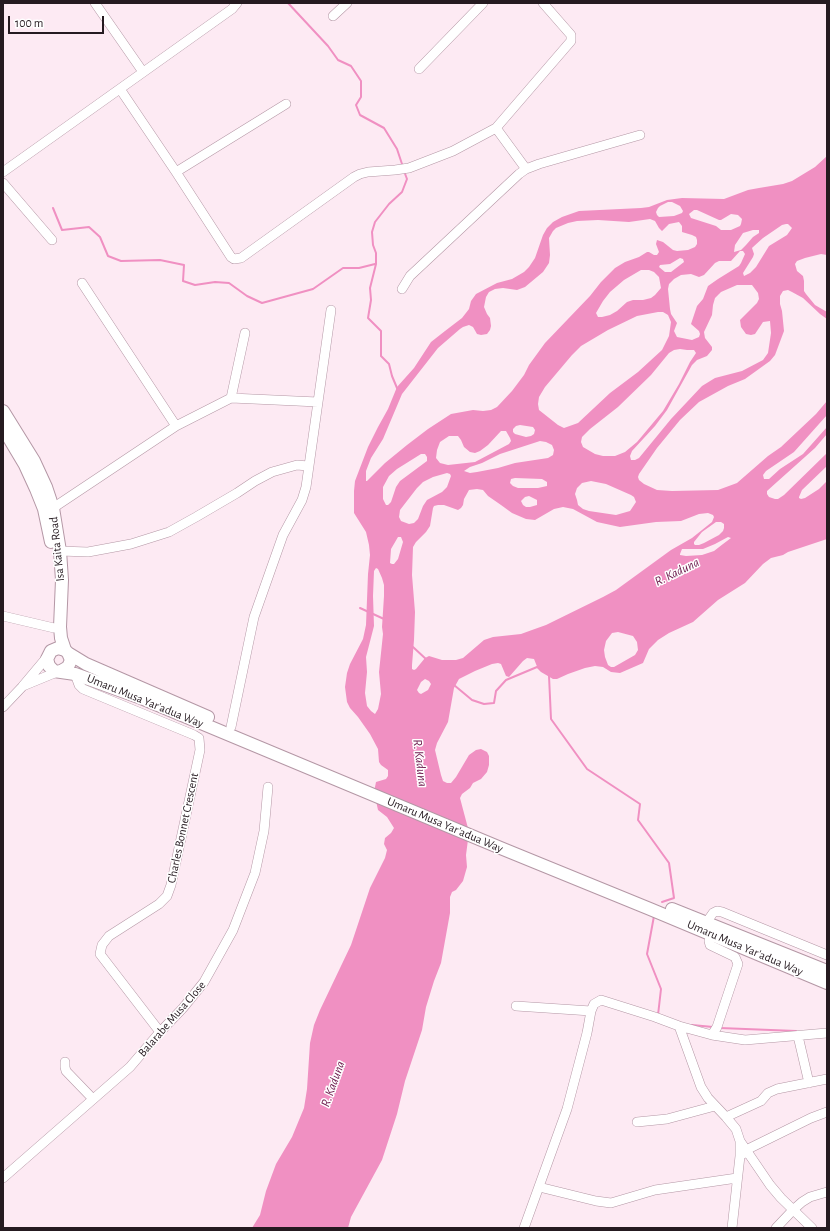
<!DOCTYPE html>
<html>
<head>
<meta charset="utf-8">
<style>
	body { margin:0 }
	#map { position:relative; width:830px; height:1231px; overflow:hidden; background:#fdeaf3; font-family:"Alegreya Sans",sans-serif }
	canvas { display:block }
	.frame { position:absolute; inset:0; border:4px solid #251a20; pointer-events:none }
	.scale { position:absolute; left:8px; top:16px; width:96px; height:18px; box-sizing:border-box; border:2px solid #251a20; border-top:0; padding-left:5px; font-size:12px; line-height:14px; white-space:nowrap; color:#251a20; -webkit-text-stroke:3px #fff; paint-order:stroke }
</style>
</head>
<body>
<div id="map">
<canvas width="830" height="1231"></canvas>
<div class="frame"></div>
<div class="scale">100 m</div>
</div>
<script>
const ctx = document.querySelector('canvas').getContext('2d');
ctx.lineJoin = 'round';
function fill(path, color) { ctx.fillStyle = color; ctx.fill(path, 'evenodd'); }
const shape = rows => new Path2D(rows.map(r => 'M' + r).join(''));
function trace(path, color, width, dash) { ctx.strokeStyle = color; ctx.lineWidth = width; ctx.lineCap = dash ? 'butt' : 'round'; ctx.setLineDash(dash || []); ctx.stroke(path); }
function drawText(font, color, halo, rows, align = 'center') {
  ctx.font = font + ' "Alegreya Sans",sans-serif'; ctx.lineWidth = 3; ctx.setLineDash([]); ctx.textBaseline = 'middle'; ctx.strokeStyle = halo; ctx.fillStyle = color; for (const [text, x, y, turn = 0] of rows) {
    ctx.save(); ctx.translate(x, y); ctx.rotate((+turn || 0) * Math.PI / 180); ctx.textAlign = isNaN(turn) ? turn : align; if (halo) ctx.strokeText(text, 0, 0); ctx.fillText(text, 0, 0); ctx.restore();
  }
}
const water = shape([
	[827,156,827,255,821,254,805,258,797,261,795,264,797,271,803,276,804,281,804,291,806,294,815,305,827,312,827,319,820,314,803,298,792,292,788,290,783,291,780,296,780,304,782,311,784,331,775,355,770,361,745,379,728,386,699,402,680,420,657,448,639,474,638,477,639,480,644,484,657,490,672,491,718,490,737,483,768,456,781,447,816,414,827,401,827,415,794,452,766,471,763,475,764,479,769,479,780,469,803,454,827,427,827,434,815,448,777,482,767,491,767,494,769,497,775,499,778,499,784,495,827,453,827,466,802,490,799,497,799,498,801,499,805,498,819,489,827,481,827,539,788,552,783,555,771,558,763,564,745,583,718,600,693,622,669,633,658,640,649,649,643,663,620,673,611,672,603,667,595,666,585,668,568,674,557,679,553,679,541,672,538,669,534,659,527,658,523,661,509,677,506,676,501,664,498,663,492,664,475,671,459,679,454,688,448,722,437,743,435,750,441,775,443,781,447,783,451,783,456,777,469,755,476,750,481,749,487,752,489,756,489,765,487,772,481,779,473,783,470,788,462,794,460,798,469,832,466,855,467,867,463,881,456,890,452,892,450,897,450,913,441,963,434,981,426,1007,422,1030,405,1081,397,1114,382,1160,351,1217,348,1228,252,1228,260,1215,266,1191,276,1164,292,1137,304,1108,307,1089,310,1043,314,1025,320,1010,351,945,370,888,385,858,387,850,384,844,385,838,391,833,394,828,387,817,378,810,374,792,376,782,386,779,388,776,388,770,381,765,379,762,378,749,370,734,358,717,350,708,347,702,345,687,347,673,350,664,363,639,366,625,368,574,370,555,369,545,366,532,354,513,354,491,355,481,368,447,378,427,388,409,397,387,414,368,431,342,445,331,462,318,469,309,471,301,476,294,497,283,512,279,524,272,529,267,535,258,543,235,547,228,553,222,562,217,579,211,641,208,649,207,667,200,682,198,724,199,748,190,759,188,783,184,792,181,815,167],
	[668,202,672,202,680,206,683,211,682,213,674,216,659,217,657,215,656,212,658,208,660,206],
	[694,210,697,210,719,220,721,220,731,214,738,215,742,219,741,224,740,226,731,230,721,230,716,226,691,218,689,214],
	[650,219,655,221,659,228,662,231,669,224,679,222,682,226,682,232,692,235,696,237,697,240,697,244,695,247,688,250,677,251,673,250,663,242,657,240,656,244,659,252,657,255,654,255,649,252,647,252,639,257,625,262,615,268,601,282,590,296,545,343,529,365,524,375,512,391,497,407,491,410,483,411,473,410,451,414,428,429,407,445,385,463,367,481,366,481,366,471,371,458,383,439,402,394,438,348,460,329,463,327,469,325,473,327,477,334,481,335,487,334,490,330,491,326,490,318,487,314,484,307,486,297,489,292,495,289,503,288,517,290,525,287,543,272,549,263,550,255,549,238,553,231,556,228,568,223,577,221,598,220,629,222],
	[786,224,788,224,792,228,787,235,769,246,756,267,750,273,744,276,743,273,753,257,754,254,752,248,753,247,763,238,782,225],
	[753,230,759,230,759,233,753,237,746,245,741,250,734,252,735,245,743,233],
	[740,251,743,251,745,254,741,263,739,266,718,279,708,286,703,299,697,306,691,324,699,331,700,334,699,337,692,340,677,337,674,331,677,323,671,314,670,309,668,289,669,284,674,279,681,275,691,274,699,277,704,275,715,263,719,261,731,261],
	[680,258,683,259,684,262,671,272,665,272,659,267,660,265,670,264],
	[641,270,649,270,654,272,659,277,661,288,655,295,651,298,643,300,633,300,627,302,617,311,610,315,602,317,598,317,596,313,603,301,610,292,624,280],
	[737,285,752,285,758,293,759,299,757,303,740,320,741,327,746,334,751,335,755,334,763,322,770,321,771,333,768,353,763,360,742,371,715,378,702,386,671,419,639,458,635,460,631,460,630,456,632,451,655,426,667,410,692,365,697,360,707,356,712,350,712,347,705,338,704,332,712,315,713,305,715,298,721,292],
	[658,312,663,312,668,315,671,322,669,336,662,350,638,372,610,393,578,423,564,428,558,425,539,410,538,404,539,397,545,387,572,355,581,346,608,330,637,316],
	[680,349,687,350,694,350,696,353,690,362,679,384,663,411,637,442,625,452,615,456,603,456,595,454,583,447,581,442,582,437,590,429,618,407,651,375,669,353,674,350],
	[520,425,533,427,535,430,534,434,531,436,526,437,515,434,513,432,513,429,516,426],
	[501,431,506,431,510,438,511,441,509,444,475,462,448,465,440,463,436,458,437,450,440,442,449,436,458,436,461,440,464,447,470,452,475,453,480,451,488,445],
	[540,441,546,442,552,445,554,450,553,455,548,458,515,463,498,468,477,472,470,473,464,471,470,467,482,463,500,454],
	[421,454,425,454,427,457,427,461,400,481,396,487,391,502,388,505,386,505,383,499,383,487,389,476,397,469],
	[447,473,450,474,451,476,447,487,442,492,427,500,423,506,418,519,414,523,409,524,401,521,399,517,400,510,417,488,423,482,433,477],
	[515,478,542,479,547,482,547,486,538,488,518,488,513,486,510,483,511,479],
	[591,481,606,484,631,495,634,497,636,502,630,511,616,515,589,511,583,509,578,505,577,500,575,494,577,488,582,483],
	[477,489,483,490,488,496,501,505,512,513,526,519,535,520,554,509,563,507,573,509,597,522,620,527,656,522,681,521,699,514,708,513,713,515,714,517,712,522,692,538,671,550,616,590,603,597,546,625,532,630,521,634,493,637,484,640,463,658,456,660,442,660,429,656,425,658,416,669,414,670,412,669,412,665,414,640,415,612,412,575,413,547,416,542,426,532,430,526,433,508,434,506,438,505,444,505,458,510,461,508,463,505,464,499,469,490],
	[529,496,537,500,537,505,530,507,526,507,523,505,521,501,525,497],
	[716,522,721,522,724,524,724,528,723,531,719,535,704,543,699,545,695,545,694,544,694,542,702,532],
	[398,537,401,537,403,542,398,559,394,564,392,564,390,563,391,549],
	[728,537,731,538,723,544,714,551,702,555,686,556,680,555,680,554,682,549,703,549,715,544],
	[376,568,378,569,382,578,384,585,384,596,382,627,383,634,379,672,381,694,378,709,375,714,371,711,367,706,365,693,367,672,366,657,374,626,373,596,374,571],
	[618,632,633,636,637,642,638,650,635,655,614,667,611,667,608,665,605,657,604,650,606,641,612,633],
	[425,679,429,681,431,684,428,690,421,694,419,693,417,690,421,682]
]);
const stream = shape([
	[288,3,328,46,338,60,351,66,361,81,361,97,356,105,360,115,384,128,397,149,403,167],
	[53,208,62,230,89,227,100,237,108,256,121,261,160,260,184,265,183,281,195,285,215,282,229,283,247,296,262,303,313,289,343,268,359,268,375,264],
	[397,388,392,376,389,364,381,356,381,331,368,318,371,300,370,288,376,264,376,253,373,245,372,232,375,222,389,204,402,192,407,179,404,171],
	[360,608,384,619],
	[413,647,427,660],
	[549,676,551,719,587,769,640,804,638,820,669,863,674,898,662,902],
	[454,685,472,700,484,704,494,703,496,691,506,680,537,667,539,668],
	[654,916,647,954,661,989,658,1015],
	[692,1025,713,1027],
	[720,1028,796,1031]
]);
const minor = shape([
	[95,3,143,72],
	[333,16,347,3],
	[419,69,483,3],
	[120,89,176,172,231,257,234,259,241,258,354,177,360,174,368,172,395,170,409,168,453,151,496,128,571,41,571,35,543,3],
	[496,128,526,169],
	[3,172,232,9,237,3],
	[176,172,286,104],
	[3,183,52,240],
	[82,283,176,426],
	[402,289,410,276,519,174,526,169,539,164,640,135],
	[231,398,245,333],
	[53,508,176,426,231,398,318,402],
	[60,551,88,552,131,544,169,532,196,517,237,493,255,481,272,472,297,465,308,466],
	[3,616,54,628],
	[75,674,79,685,83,689,194,735,199,738,200,750,171,885,167,896,159,904,109,936,102,945,100,954,160,1032],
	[23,686,57,672],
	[3,707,22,687,48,656],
	[231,727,254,617,283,535,302,500,306,487,331,310],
	[706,923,713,913,717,911,722,912,827,955],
	[711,934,709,941,710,945,735,957,738,964,717,1027,712,1035],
	[516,1006,591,1011],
	[679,1026,701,1087,708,1098,726,1117,736,1129,740,1141,740,1156,732,1228],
	[798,1036,809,1083],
	[65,1062,65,1067,66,1071,93,1099],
	[726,1117,761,1101,768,1093,777,1089,827,1079],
	[637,1122,667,1119,715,1106],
	[740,1141,770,1185,781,1198,812,1228],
	[743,1154,746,1150,811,1118,827,1112],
	[3,1178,130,1067,160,1032,183,1008,204,982,233,930,255,873,264,831,268,787],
	[539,1187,596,1201,611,1203,655,1190,737,1178],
	[524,1228,567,1109,587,1033,591,1011,594,1004,601,1000,655,1017,679,1026,712,1035,745,1040,827,1033],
	[776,1228,793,1210,802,1202,810,1197,827,1192]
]);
const major = shape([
	[3,411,34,461,46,487,53,508,60,551,62,580,60,627,61,638,65,650],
	[3,428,25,465,36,489,44,509,51,542],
	[68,653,86,664,208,717],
	[61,671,68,667,71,660,68,653,65,650,58,648,51,651,47,659,49,666,54,671,75,674,141,698,503,849,650,909,827,983],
	[672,909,827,971]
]);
const streetNames = [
	["Isa Kaita Road",57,549,-96],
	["Umaru Musa Yar'adua Way",145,701,22],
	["Umaru Musa Yar'adua Way",445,825,23],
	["Charles Bonnet Crescent",183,828,-78],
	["Umaru Musa Yar'adua Way",745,948,23],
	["Balarabe Musa Close",172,1019,-49]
];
const waterNames = [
	["R. Kaduna",677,572,-26],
	["R. Kaduna",420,763,83],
	["R. Kaduna",333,1084,-70]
];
fill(water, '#f090c2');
trace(stream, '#f090c2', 2);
trace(minor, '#b497a5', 10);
trace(major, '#b497a5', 14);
trace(minor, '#fff', 9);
trace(major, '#fff', 12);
drawText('12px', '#251a20', '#fff', streetNames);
drawText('italic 13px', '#6b184b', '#fff', waterNames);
</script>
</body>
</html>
